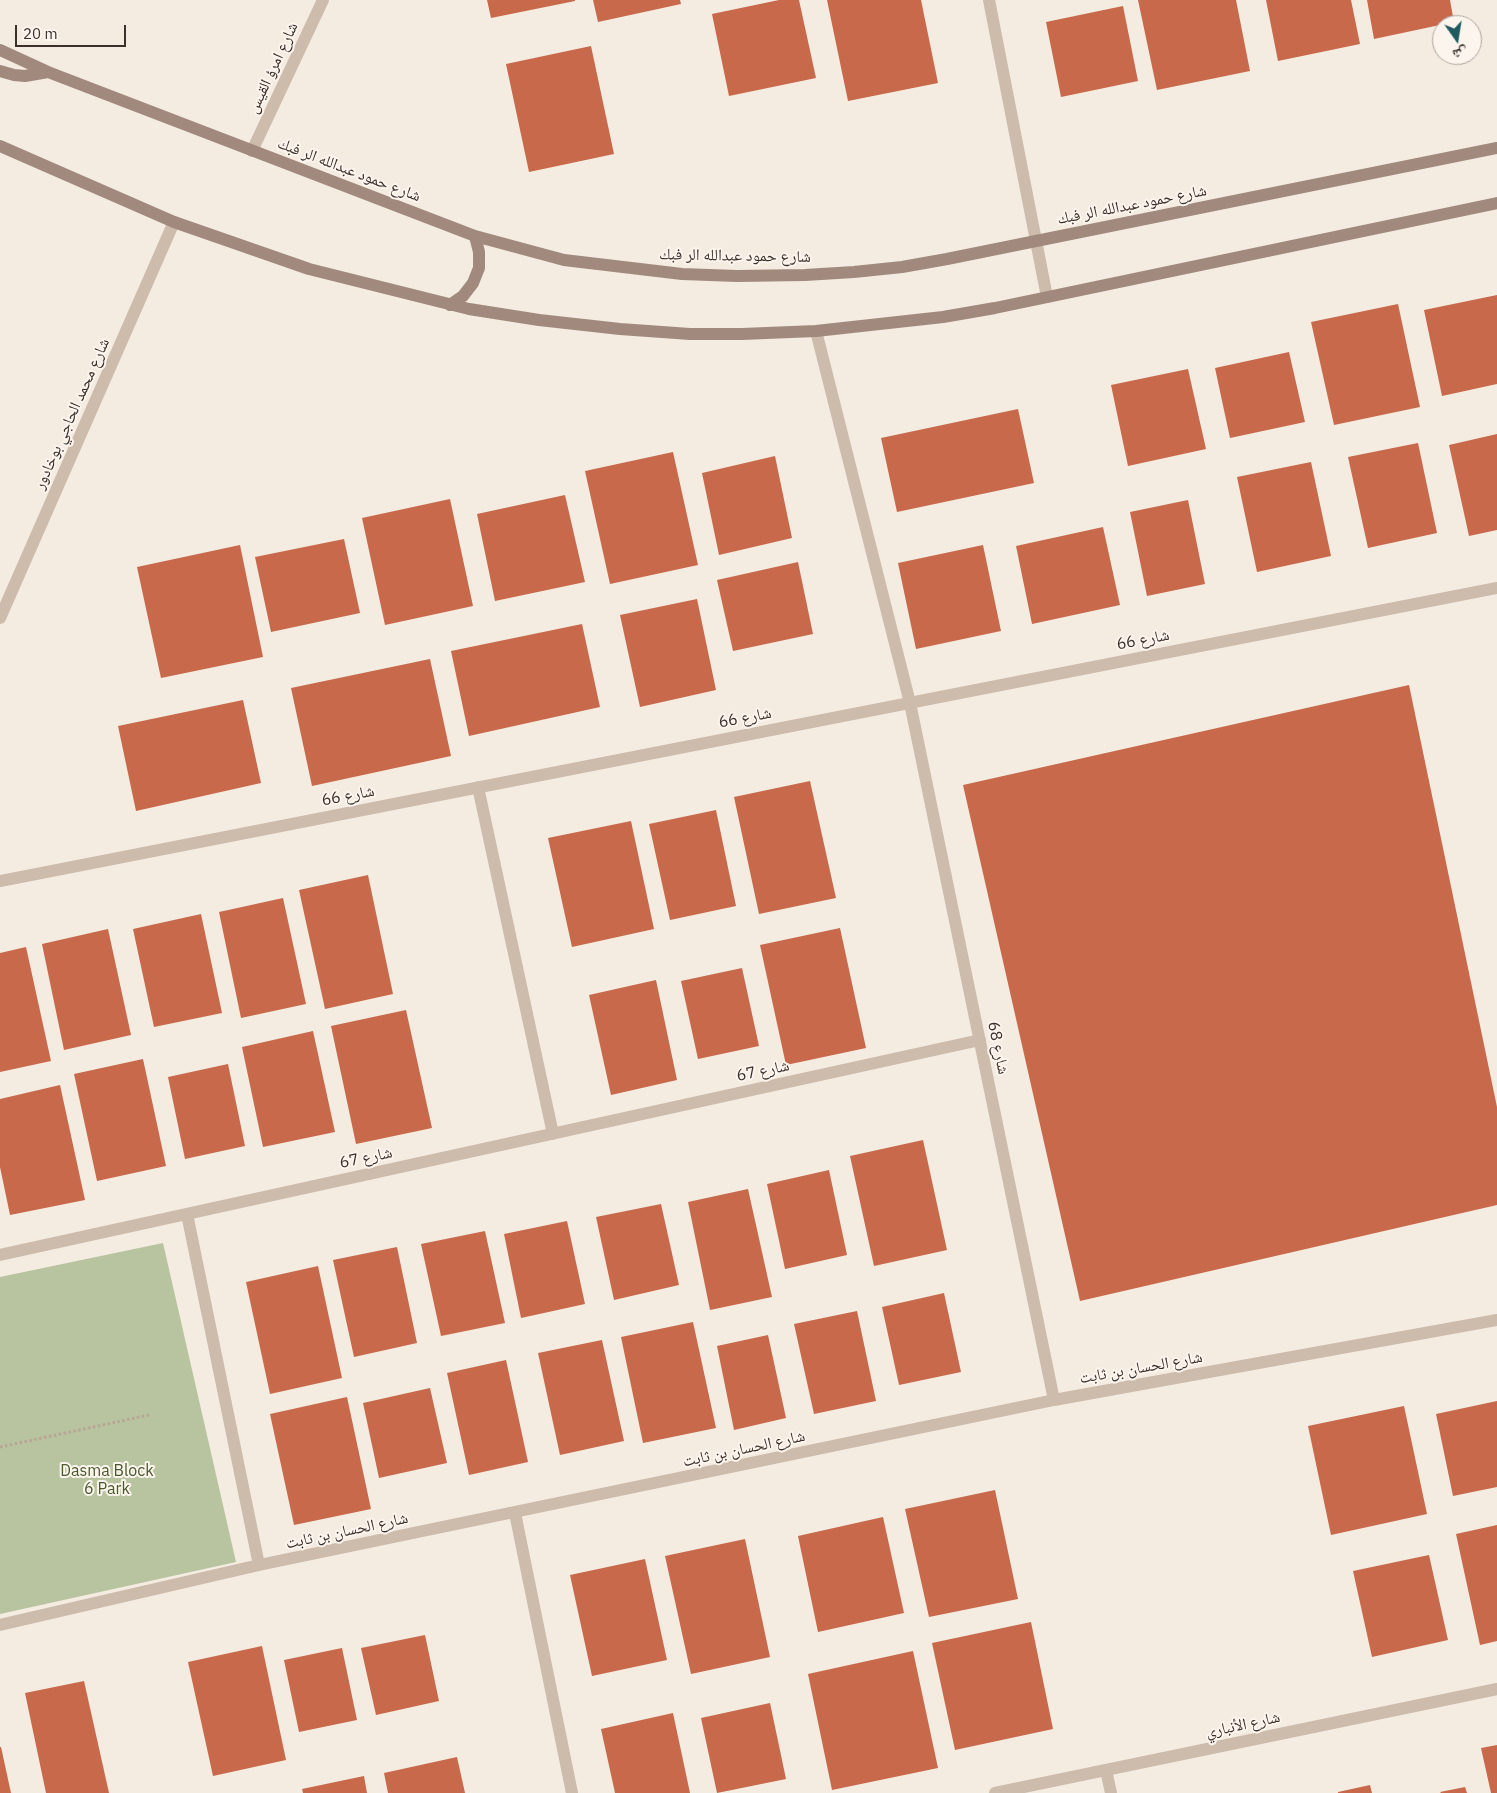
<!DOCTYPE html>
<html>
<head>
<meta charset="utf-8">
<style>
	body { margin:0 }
	#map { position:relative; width:1497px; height:1793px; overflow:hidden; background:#f4ebe1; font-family:"IBM Plex Sans","Noto Naskh Arabic",sans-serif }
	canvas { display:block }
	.north { position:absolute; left:1432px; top:15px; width:50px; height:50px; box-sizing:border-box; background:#fbf5ee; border:1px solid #aea6a0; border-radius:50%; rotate:167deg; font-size:14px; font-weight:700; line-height:20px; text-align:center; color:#3b302b }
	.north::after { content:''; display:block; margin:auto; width:18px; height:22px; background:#1f5a5e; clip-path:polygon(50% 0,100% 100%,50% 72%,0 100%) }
	.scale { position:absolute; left:15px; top:25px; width:111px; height:22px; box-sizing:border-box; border:2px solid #3b302b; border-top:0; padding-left:6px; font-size:15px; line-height:18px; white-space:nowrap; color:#3b302b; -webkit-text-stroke:4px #fbf5ee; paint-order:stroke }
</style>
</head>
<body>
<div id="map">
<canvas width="1497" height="1793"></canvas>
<div class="north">ش</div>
<div class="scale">20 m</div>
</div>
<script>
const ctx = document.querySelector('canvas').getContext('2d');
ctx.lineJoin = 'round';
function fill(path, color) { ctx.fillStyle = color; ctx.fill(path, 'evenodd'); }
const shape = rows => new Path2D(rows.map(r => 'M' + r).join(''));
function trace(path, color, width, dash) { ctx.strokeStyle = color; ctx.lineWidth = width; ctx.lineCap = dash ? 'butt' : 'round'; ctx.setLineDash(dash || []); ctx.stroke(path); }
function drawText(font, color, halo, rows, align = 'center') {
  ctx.font = font + ' "IBM Plex Sans","Noto Naskh Arabic",sans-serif'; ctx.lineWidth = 4; ctx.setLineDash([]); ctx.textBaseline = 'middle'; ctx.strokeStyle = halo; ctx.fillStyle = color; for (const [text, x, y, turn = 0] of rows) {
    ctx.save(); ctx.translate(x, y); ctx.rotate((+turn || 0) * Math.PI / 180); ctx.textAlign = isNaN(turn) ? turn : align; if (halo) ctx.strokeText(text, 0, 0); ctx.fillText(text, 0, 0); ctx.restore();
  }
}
const green = shape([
	[163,1243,236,1562,0,1614,0,1277]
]);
const building = shape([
	[487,0,575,0,575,1,491,18],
	[593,0,680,0,681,4,598,22],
	[779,0,799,0,816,78,729,96,712,14],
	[827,0,921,0,938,83,848,101],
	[1138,0,1236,0,1250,71,1157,90],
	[1266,0,1351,0,1360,44,1278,61],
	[1367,0,1450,0,1454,22,1374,39],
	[1123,6,1138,81,1061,97,1046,22],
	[591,46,614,154,529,172,506,64],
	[1497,295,1497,384,1442,396,1424,310],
	[1398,304,1420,407,1334,425,1311,322],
	[1289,352,1305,422,1230,438,1215,368],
	[1188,369,1206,449,1128,466,1111,385],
	[1018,409,1034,483,897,512,881,438],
	[1497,434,1497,530,1469,536,1449,445],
	[1418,443,1437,533,1368,548,1348,457],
	[673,452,698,565,610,584,585,471],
	[775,456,792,538,719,555,702,473],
	[1311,462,1331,556,1257,572,1237,477],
	[565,495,585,582,495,601,477,514],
	[450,499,473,606,385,625,362,518],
	[1188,500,1205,584,1147,596,1130,512],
	[1103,527,1120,605,1032,624,1016,546],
	[344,539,360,613,271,632,255,557],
	[240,545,263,657,161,678,137,567],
	[983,545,1001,631,916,649,898,563],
	[798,562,813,634,733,651,717,580],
	[697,599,716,690,640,707,620,615],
	[582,624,600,707,469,736,451,651],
	[430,659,451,756,312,786,291,688],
	[1409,685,1497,1107,1497,1205,1080,1301,963,785],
	[243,700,261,783,136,811,118,726],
	[810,781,836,898,759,914,734,797],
	[716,810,736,906,670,920,649,824],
	[631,821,654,929,572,947,548,838],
	[368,875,393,994,325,1009,299,890],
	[283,898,306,1004,241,1018,219,912],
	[201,914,222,1013,154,1027,133,929],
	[840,928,866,1048,786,1065,760,945],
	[108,929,131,1035,64,1050,42,944],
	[26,947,51,1061,0,1072,0,953],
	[742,968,759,1046,698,1059,681,981],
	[656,980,677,1080,611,1095,589,995],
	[406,1010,432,1128,356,1144,331,1026],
	[313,1031,335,1132,263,1147,242,1047],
	[143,1059,166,1166,97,1181,74,1074],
	[228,1064,245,1146,185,1159,168,1077],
	[60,1085,85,1200,10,1215,0,1167,0,1099],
	[923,1140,947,1250,874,1266,850,1156],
	[829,1170,847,1255,785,1269,767,1184],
	[748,1189,772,1297,710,1310,688,1202],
	[661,1204,679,1285,614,1300,596,1217],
	[567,1221,585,1304,521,1318,504,1234],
	[485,1231,505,1323,441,1336,421,1244],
	[397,1247,417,1343,354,1357,333,1260],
	[318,1266,342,1378,270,1394,246,1282],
	[944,1293,961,1372,899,1385,882,1307],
	[857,1311,876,1401,814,1414,794,1324],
	[693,1322,716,1428,643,1443,621,1337],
	[768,1335,786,1418,734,1430,717,1346],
	[602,1340,624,1441,560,1455,538,1353],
	[506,1360,528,1462,469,1475,447,1373],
	[430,1388,447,1463,379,1478,363,1403],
	[347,1397,371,1509,294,1525,270,1414],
	[1497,1401,1497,1487,1453,1496,1436,1414],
	[1404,1406,1427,1514,1331,1535,1308,1426],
	[995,1490,1018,1599,929,1617,905,1509],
	[883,1517,904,1613,818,1632,798,1536],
	[1497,1525,1497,1641,1480,1645,1456,1534],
	[745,1539,770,1657,691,1674,665,1556],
	[1429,1555,1448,1640,1372,1657,1353,1571],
	[645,1559,667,1660,592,1676,570,1575],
	[1031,1622,1053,1729,955,1750,932,1643],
	[425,1635,439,1701,376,1715,361,1648],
	[262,1646,286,1760,213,1776,188,1662],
	[342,1648,357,1720,299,1732,284,1660],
	[913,1651,938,1768,832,1790,808,1674],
	[84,1681,109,1793,46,1793,25,1693],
	[770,1703,786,1779,717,1793,701,1718],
	[673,1713,690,1793,615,1793,601,1729],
	[1497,1745,1497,1793,1491,1793,1481,1748],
	[0,1747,1,1747,11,1793,0,1793],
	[457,1757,465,1793,388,1793,384,1773],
	[364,1776,367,1793,303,1793,302,1789],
	[1370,1785,1372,1793,1338,1793,1338,1792],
	[1465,1787,1467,1793,1441,1793,1440,1792]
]);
const path = shape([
	[0,1447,149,1415]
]);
const lane = shape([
	[816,331,910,703],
	[1106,1770,1111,1793]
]);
const street = shape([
	[989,0,1047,297],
	[252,151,323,0],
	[0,618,174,222],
	[910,703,1054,1400],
	[478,787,553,1134],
	[0,881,1497,588],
	[187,1214,259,1565],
	[0,1255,980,1040],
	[515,1513,572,1793],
	[0,1625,259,1565,1054,1400,1497,1320],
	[995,1793,1497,1689]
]);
const secondary = shape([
	[0,50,48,72,475,236,564,260,682,274,737,276,805,275,854,272,902,267,947,259,1497,148],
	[0,71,14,75,25,76,48,72],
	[0,146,174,222,309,269,469,309,539,320,620,329,690,334,742,334,816,331,943,317,995,308,1497,203],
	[450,305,463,296,473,283,479,268,479,252,475,236]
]);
const streetNames = [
	["شارع امرؤ القيس",273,68,-65],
	["شارع حمود عبدالله الر فبك",349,170,21],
	["شارع حمود عبدالله الر فبك",1132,205,-11],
	["شارع حمود عبدالله الر فبك",735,256,1],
	["شارع محمد الحاجي بوخادور",72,414,-66],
	["شارع 66",1143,640,-11],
	["شارع 66",745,718,-11],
	["شارع 66",348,796,-11],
	["شارع 68",998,1048,78],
	["شارع 67",763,1071,-12],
	["شارع 67",366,1158,-12],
	["شارع الحسان بن ثابت",1141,1368,-10],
	["شارع الحسان بن ثابت",744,1449,-12],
	["شارع الحسان بن ثابت",347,1531,-12],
	["شارع الأنباري",1243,1725,-12]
];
const parkNames = [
	["Dasma Block",107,1471],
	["6 Park",107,1489]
];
fill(green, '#b8c4a0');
fill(building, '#c8694b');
trace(path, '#b9a596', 3, [2.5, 2.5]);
trace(lane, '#cdbbac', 12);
trace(street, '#cdbbac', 12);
trace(secondary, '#a18a7d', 12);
drawText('16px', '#3b302b', '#fbf5ee', streetNames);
drawText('16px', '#4a5a2e', '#fbf5ee', parkNames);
</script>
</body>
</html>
